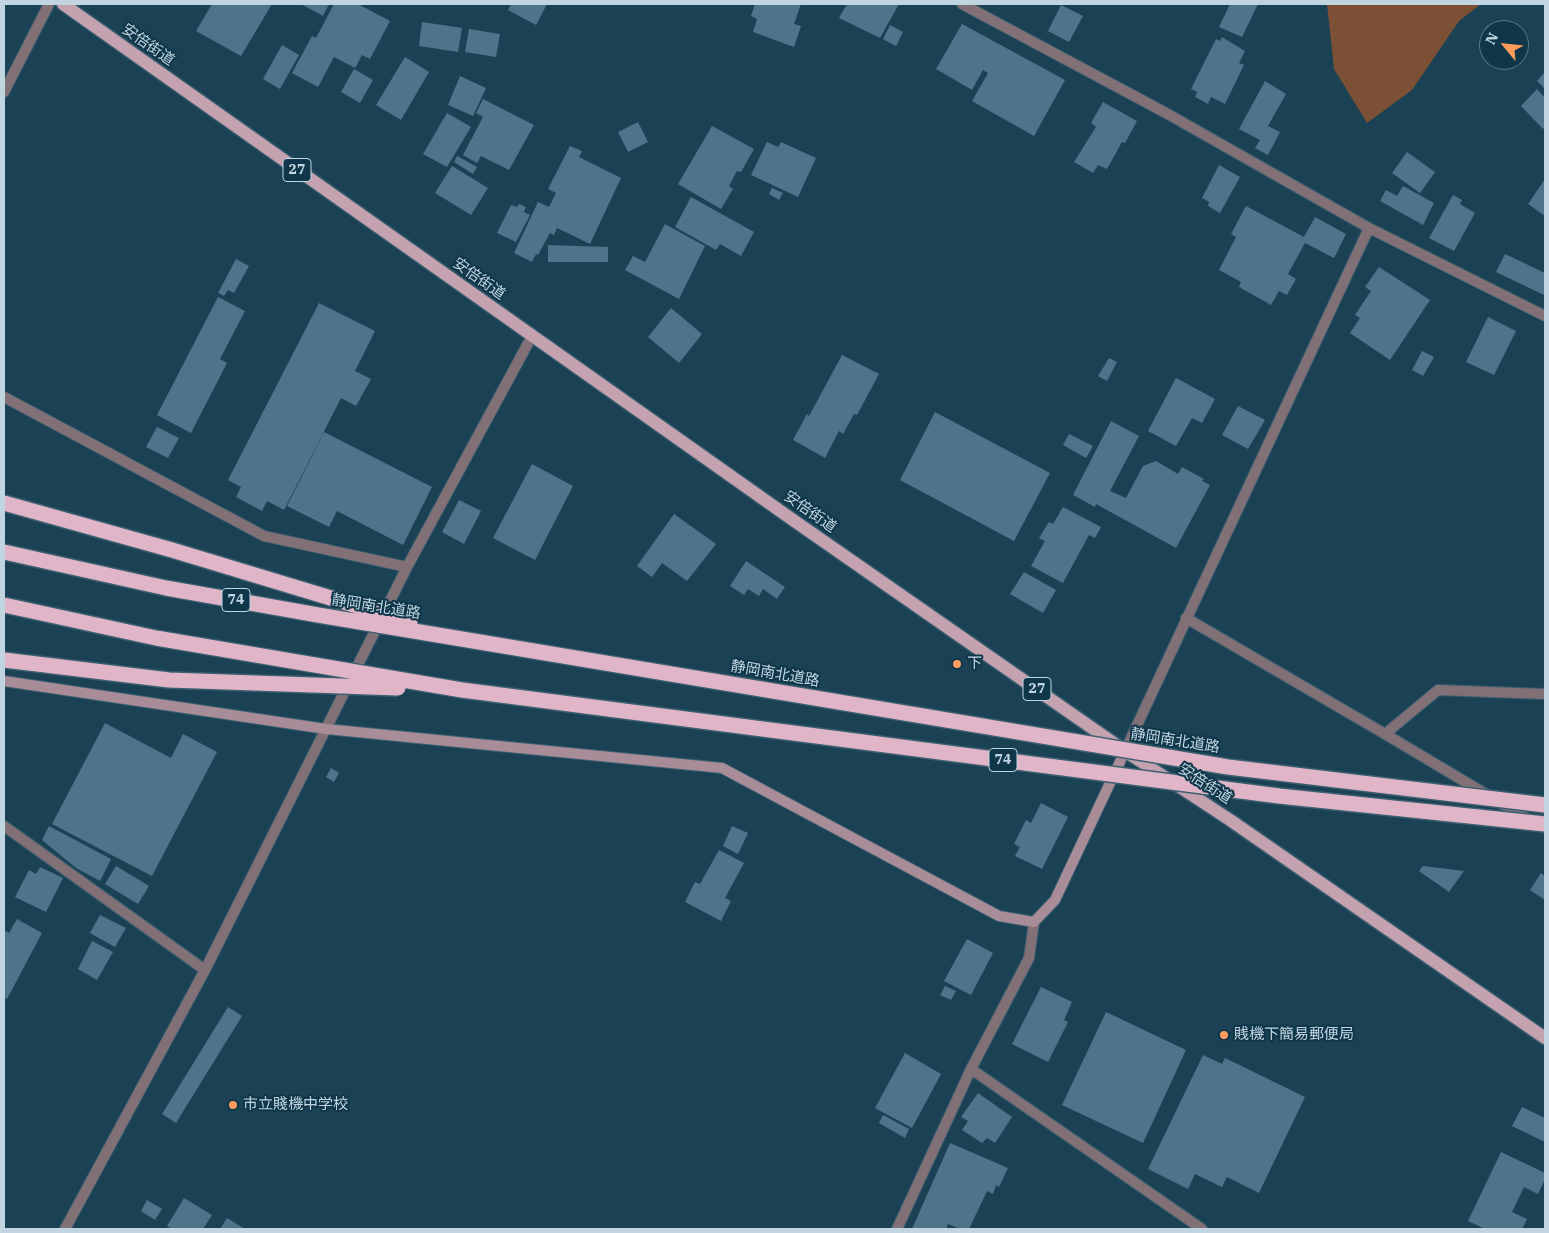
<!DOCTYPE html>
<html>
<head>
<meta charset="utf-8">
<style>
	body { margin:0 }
	#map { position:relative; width:1549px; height:1233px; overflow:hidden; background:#1b4254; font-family:"IBM Plex Serif",serif }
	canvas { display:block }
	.frame { position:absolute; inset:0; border:5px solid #c1d5e1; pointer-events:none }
	.north { position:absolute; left:1479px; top:20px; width:50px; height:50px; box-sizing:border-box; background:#0f3749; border:1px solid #567686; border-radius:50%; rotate:298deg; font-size:14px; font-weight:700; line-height:20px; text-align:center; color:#c1d5e1 }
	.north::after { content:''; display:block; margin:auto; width:18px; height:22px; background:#ff9b5b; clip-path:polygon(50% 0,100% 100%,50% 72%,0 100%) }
</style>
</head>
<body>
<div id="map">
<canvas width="1549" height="1233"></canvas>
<div class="frame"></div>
<div class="north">N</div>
</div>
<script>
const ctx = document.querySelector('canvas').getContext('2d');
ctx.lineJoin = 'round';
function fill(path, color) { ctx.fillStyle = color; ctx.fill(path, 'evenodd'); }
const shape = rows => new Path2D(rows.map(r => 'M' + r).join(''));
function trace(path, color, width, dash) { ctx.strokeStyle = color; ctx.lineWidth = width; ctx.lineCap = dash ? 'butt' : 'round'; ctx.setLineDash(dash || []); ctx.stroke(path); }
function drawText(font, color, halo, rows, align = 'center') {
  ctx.font = font + ' "IBM Plex Serif","Noto Sans JP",serif'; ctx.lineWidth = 4; ctx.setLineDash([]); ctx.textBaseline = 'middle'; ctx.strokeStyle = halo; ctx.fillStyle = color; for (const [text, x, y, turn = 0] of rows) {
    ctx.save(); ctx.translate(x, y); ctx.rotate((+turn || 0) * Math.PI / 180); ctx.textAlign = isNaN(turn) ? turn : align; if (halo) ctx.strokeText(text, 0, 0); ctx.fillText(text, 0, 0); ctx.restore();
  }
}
const green = shape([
	[1327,4,1481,4,1459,21,1412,90,1367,123,1334,69]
]);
const building = shape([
	[212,4,272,4,241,56,196,31],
	[301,4,329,4,323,16],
	[334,4,358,4,390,21,370,59,362,55,355,68,334,57,318,87,292,73,312,36,316,38],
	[511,4,547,4,536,25,508,10],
	[755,4,801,4,794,24,801,26,794,47,753,32,757,19,751,16],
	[847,4,899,4,880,38,839,18],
	[1230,4,1258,4,1242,37,1219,27],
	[1061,5,1083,16,1069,42,1048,31],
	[422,22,462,28,458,52,419,46],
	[962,24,1065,80,1034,136,972,101,988,73,983,70,972,90,936,69],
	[890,25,903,32,896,46,883,39],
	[469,29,500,34,496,57,465,52],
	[1222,37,1245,51,1239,63,1244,65,1225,104,1211,97,1208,104,1195,97,1197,92,1191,89,1216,39,1220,41],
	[282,45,299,55,280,89,263,79],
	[405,57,429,72,401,120,376,105],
	[354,69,373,80,360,103,341,92],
	[1545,72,1545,89,1537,81],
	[460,76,486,88,473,116,448,105],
	[1265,81,1286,94,1268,126,1280,132,1268,155,1255,148,1260,140,1239,129],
	[1537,89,1545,98,1545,127,1543,129,1521,106],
	[483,99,534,125,509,170,481,156,477,163,463,155,483,117,476,113],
	[1103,102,1137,121,1125,143,1122,142,1107,169,1098,165,1093,173,1074,162,1096,127,1091,123],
	[447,113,471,127,447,167,423,154],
	[638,122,648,142,628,152,618,132],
	[712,126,754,149,741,172,737,171,729,186,733,189,721,209,678,184],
	[767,142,778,147,781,142,816,158,798,197,751,175],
	[570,146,582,151,579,157,621,178,590,244,557,228,554,235,550,233,538,255,536,254,532,262,514,253,538,202,549,207,556,193,548,189],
	[1407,152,1435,172,1420,193,1392,173],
	[457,156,477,167,473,174,454,162],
	[1219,165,1240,177,1220,213,1208,206,1209,202,1202,198],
	[452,166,488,188,471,215,435,193],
	[1545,179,1545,216,1528,204],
	[1403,186,1434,203,1423,225,1380,201,1386,190,1397,196],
	[772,188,783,193,779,200,769,194],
	[1453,195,1462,200,1460,204,1475,213,1454,251,1429,238],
	[691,197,754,232,741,256,720,244,716,250,675,227],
	[519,204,526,207,524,212,530,215,516,242,497,233,511,205,517,207],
	[1246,206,1304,237,1315,217,1346,234,1334,258,1305,243,1288,274,1296,279,1287,295,1279,291,1271,305,1239,287,1241,282,1219,270,1236,237,1231,234],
	[665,224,705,246,679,299,625,270,633,256,645,262],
	[548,245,608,247,608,262,548,262],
	[1505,254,1545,273,1544,295,1496,272],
	[236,259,249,266,234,293,228,290,224,296,218,293],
	[1379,267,1430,300,1390,360,1350,333,1360,318,1355,315,1371,291,1365,287],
	[218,297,245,311,220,359,227,363,191,433,157,415],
	[319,303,375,331,355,371,371,379,356,406,341,398,284,510,267,501,262,511,236,497,241,487,228,480],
	[671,308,702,334,679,363,648,337],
	[1488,317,1516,331,1494,375,1466,362],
	[1422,351,1434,357,1423,376,1412,370],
	[842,355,879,374,857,415,854,414,843,434,839,431,825,458,793,440,807,414,809,416],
	[1109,358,1117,362,1107,381,1098,376],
	[1176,378,1215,399,1202,423,1192,418,1176,446,1148,431],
	[1238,406,1265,420,1248,449,1222,435],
	[935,412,1050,473,1014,541,900,480],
	[1111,421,1139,436,1110,491,1126,498,1143,466,1156,461,1178,474,1182,467,1204,479,1202,481,1210,485,1176,548,1096,504,1095,507,1073,495],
	[157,427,179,438,168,458,146,447],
	[324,432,432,487,403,545,337,511,329,527,287,506],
	[1069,434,1093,446,1086,458,1063,445],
	[532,464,573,486,535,560,493,538],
	[459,500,481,511,464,544,442,532],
	[1063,507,1101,527,1095,538,1089,535,1063,583,1031,566,1045,541,1039,538,1049,522,1053,524],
	[674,514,716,544,687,581,662,563,652,577,637,566],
	[746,561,785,587,777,599,763,589,759,596,748,589,744,595,730,586],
	[1024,572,1056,590,1043,613,1010,594],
	[105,723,171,758,183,734,217,752,152,876,52,824],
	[331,768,339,773,334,782,326,777],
	[1041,803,1068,817,1042,869,1015,856,1020,847,1014,844,1026,820,1031,823],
	[49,826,111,859,100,881,76,868,42,840],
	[732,826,748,833,738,854,723,846],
	[719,850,744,863,725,898,731,901,721,921,685,902,695,882,700,884],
	[116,866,149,886,138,904,105,884],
	[1423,866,1464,871,1449,892,1419,871],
	[40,867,63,878,46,912,15,897,29,870,36,874],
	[1541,873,1545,876,1545,900,1530,890],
	[100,915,126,928,115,947,90,933],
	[17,919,42,933,7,999,4,998,4,930,9,933],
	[967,939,993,953,971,995,944,981],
	[92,941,113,952,97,980,78,969],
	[945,986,956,991,951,1000,940,995],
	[1041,987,1072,1002,1064,1020,1068,1022,1048,1062,1012,1044],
	[228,1007,242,1016,176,1123,162,1114],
	[1106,1012,1186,1050,1143,1143,1062,1105],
	[905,1053,941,1074,912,1128,875,1108],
	[1203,1055,1222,1064,1225,1058,1305,1097,1259,1193,1227,1177,1222,1187,1195,1174,1188,1189,1148,1169],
	[978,1093,1012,1117,995,1143,987,1138,982,1143,962,1130,968,1121,961,1117],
	[1522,1107,1545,1118,1545,1142,1512,1126],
	[883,1115,909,1129,905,1138,879,1123],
	[950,1143,1008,1168,999,1187,996,1185,993,1194,987,1191,969,1229,960,1229,948,1224,946,1229,912,1229],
	[1501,1152,1545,1173,1545,1179,1538,1194,1524,1187,1512,1212,1527,1219,1522,1229,1485,1229,1468,1221],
	[184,1198,212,1215,203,1229,172,1229,167,1226],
	[147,1200,162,1209,155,1220,141,1211],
	[227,1218,245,1229,220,1229]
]);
const street = shape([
	[962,4,1166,113,1369,228,1545,316],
	[4,92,49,4],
	[4,397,264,536,407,567],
	[1186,618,1385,734,1438,690,1545,694],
	[1385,734,1531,821],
	[1125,751,1369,228],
	[4,826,205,970],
	[971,1069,1202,1229],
	[65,1229,205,970,407,567,532,336],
	[897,1229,971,1069,1029,958,1034,922]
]);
const secondary = shape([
	[4,681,326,729,722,768,999,916,1034,922,1055,900,1125,751]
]);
const primary = shape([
	[63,4,793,520,1125,751,1230,820,1545,1038]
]);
const highwayBridge = shape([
	[4,503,172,550,410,622],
	[4,552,166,588,318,615,1228,767,1545,805],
	[4,605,156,638,462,690,1279,796,1545,824],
	[4,660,169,680,398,688]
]);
const markers = [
	[957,664,5,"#ff9b5b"],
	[1224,1035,5,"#ff9b5b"],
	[233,1105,5,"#ff9b5b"]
];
const shields = [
	[297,170,28],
	[236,600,28],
	[1037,689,28],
	[1003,760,28]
];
const shieldNames = [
	["27",297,170],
	["74",236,600],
	["27",1037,689],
	["74",1003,760]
];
const streetNames = [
	["安倍街道",148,45,35],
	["安倍街道",479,279,35],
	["安倍街道",810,512,35],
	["静岡南北道路",376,607,9],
	["静岡南北道路",775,674,10],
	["静岡南北道路",1175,741,9],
	["安倍街道",1205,784,33]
];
const poiNames = [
	["下",967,664],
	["賎機下簡易郵便局",1234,1035],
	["市立賤機中学校",243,1105]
];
fill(green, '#7c5034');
fill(building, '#4d7488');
trace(street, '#3c5f70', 12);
trace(secondary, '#3c5f70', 12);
trace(primary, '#3c5f70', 15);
trace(street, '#827077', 10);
trace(secondary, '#a88c98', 10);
trace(primary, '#c5a2b0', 12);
trace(highwayBridge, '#3c5f70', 18, []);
trace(highwayBridge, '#e0b5c7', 15);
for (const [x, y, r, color] of markers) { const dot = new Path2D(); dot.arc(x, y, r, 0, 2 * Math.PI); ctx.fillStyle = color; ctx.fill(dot); trace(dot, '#0f3749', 2); }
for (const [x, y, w] of shields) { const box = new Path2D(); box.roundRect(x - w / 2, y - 11.5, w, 23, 4); ctx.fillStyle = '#0f3749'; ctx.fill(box); trace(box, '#c1d5e1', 1); }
drawText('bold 14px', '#c1d5e1', null, shieldNames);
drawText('15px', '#c1d5e1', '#0f3749', streetNames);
drawText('15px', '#c1d5e1', '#0f3749', poiNames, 'left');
</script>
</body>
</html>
